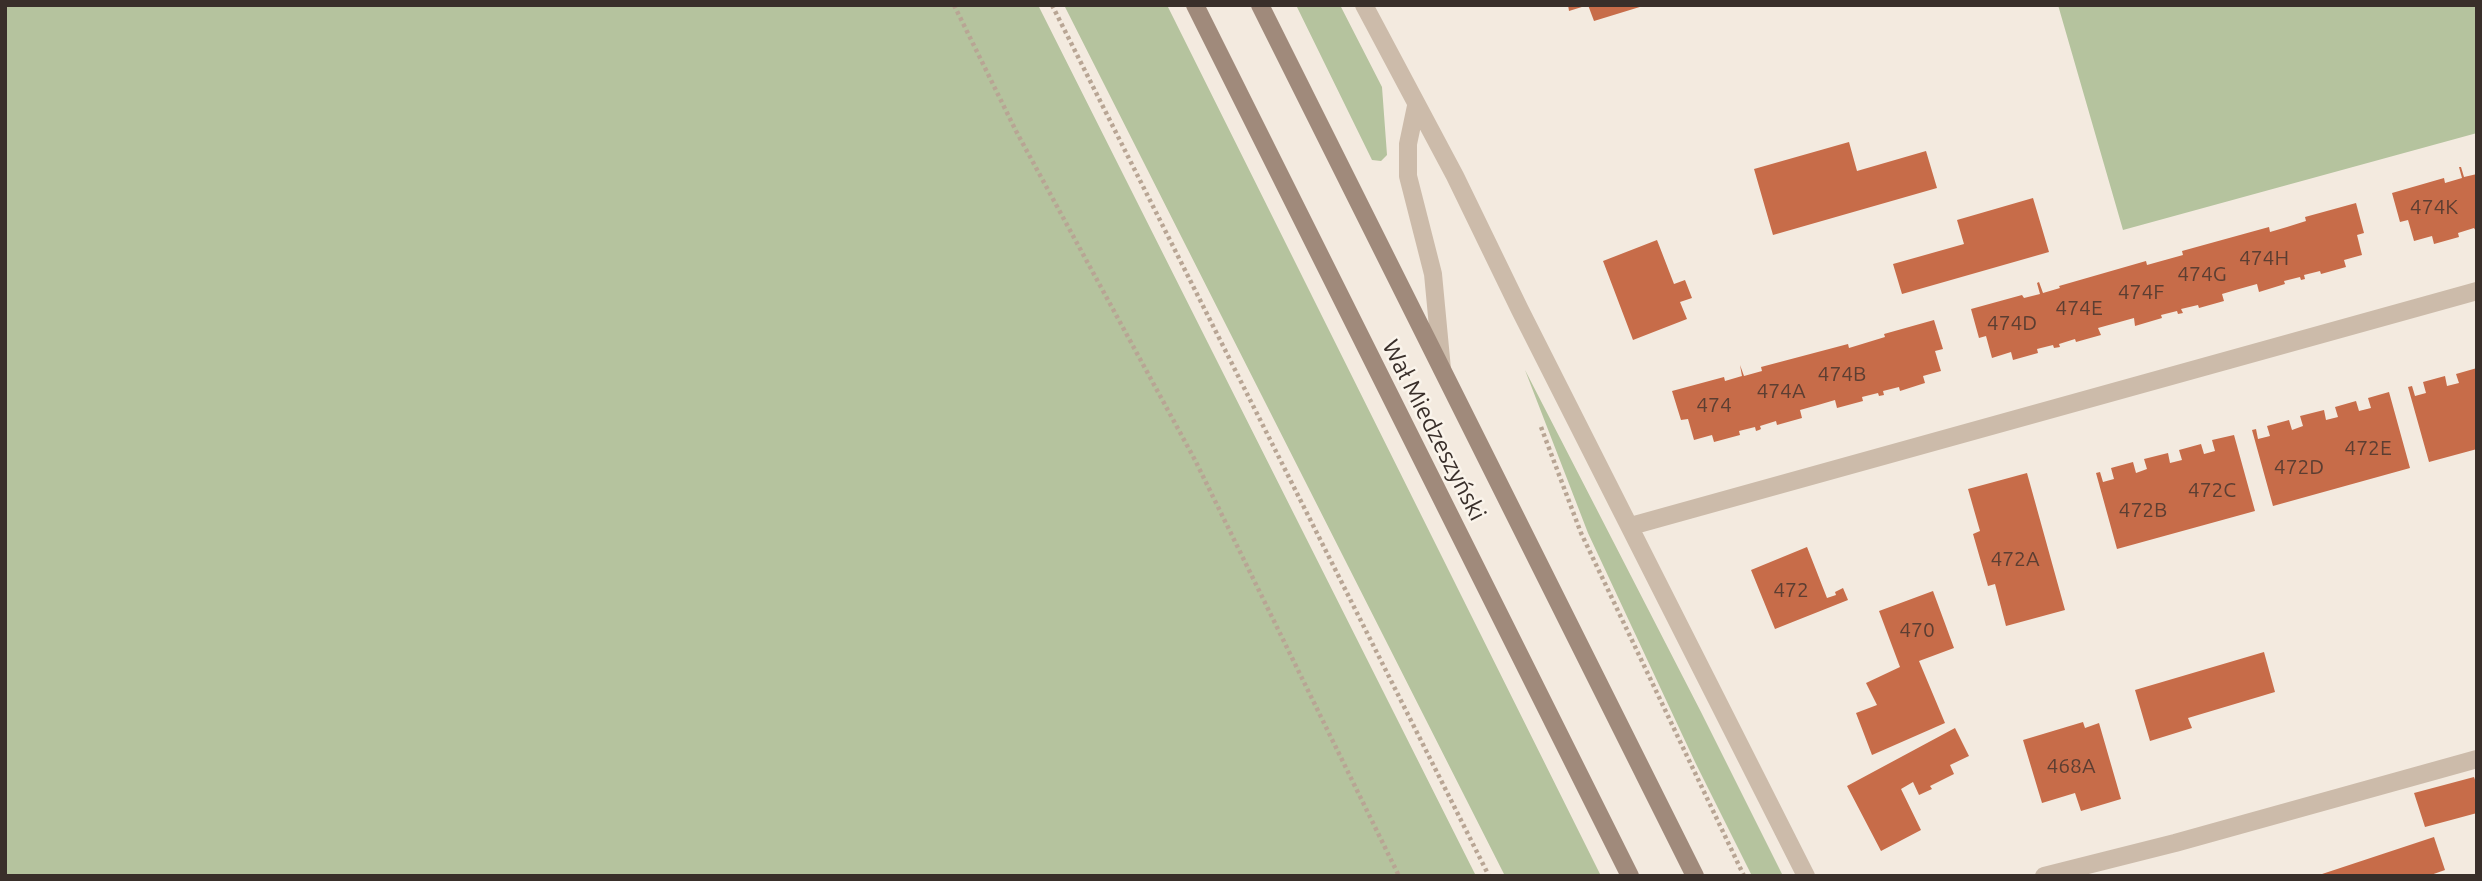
<!DOCTYPE html>
<html>
<head>
<meta charset="utf-8">
<style>
	body { margin:0 }
	#map { position:relative; width:2482px; height:881px; overflow:hidden; background:#f3eadf; font-family:Ubuntu,sans-serif }
	canvas { display:block }
	.frame { position:absolute; inset:0; border:7px solid #392f2a; pointer-events:none }
</style>
</head>
<body>
<div id="map">
<canvas width="2482" height="881"></canvas>
<div class="frame"></div>
</div>
<script>
const ctx = document.querySelector('canvas').getContext('2d');
ctx.lineJoin = 'round';
function fill(path, color) { ctx.fillStyle = color; ctx.fill(path, 'evenodd'); }
const shape = rows => new Path2D(rows.map(r => 'M' + r).join(''));
function trace(path, color, width, dash) { ctx.strokeStyle = color; ctx.lineWidth = width; ctx.lineCap = dash ? 'butt' : 'round'; ctx.setLineDash(dash || []); ctx.stroke(path); }
function drawText(font, color, halo, rows, align = 'center') {
  ctx.font = font + ' Ubuntu,sans-serif'; ctx.lineWidth = 5; ctx.setLineDash([]); ctx.textBaseline = 'middle'; ctx.strokeStyle = halo; ctx.fillStyle = color; for (const [text, x, y, turn = 0] of rows) {
    ctx.save(); ctx.translate(x, y); ctx.rotate((+turn || 0) * Math.PI / 180); ctx.textAlign = isNaN(turn) ? turn : align; if (halo) ctx.strokeText(text, 0, 0); ctx.fillText(text, 0, 0); ctx.restore();
  }
}
const green = shape([
	[5,5,1038,5,1476,876,5,876],
	[1064,5,1167,5,1601,876,1505,876],
	[1296,5,1340,5,1382,87,1387,155,1381,161,1372,160],
	[2058,5,2477,5,2477,133,2123,230],
	[1525,370,1701,712,1783,876,1752,876,1695,762,1588,533]
]);
const building = shape([
	[1568,5,1585,5,1585,6,1569,11],
	[1588,5,1643,5,1643,6,1594,21],
	[1849,142,1857,171,1926,151,1937,188,1773,235,1754,169],
	[2459,167,2461,167,2464,177,2477,174,2477,233,2474,228,2458,233,2459,237,2434,244,2432,236,2414,241,2408,220,2400,222,2392,193,2444,178,2445,183,2462,178],
	[2033,198,2049,252,1902,294,1893,264,1964,244,1957,220],
	[2356,203,2364,233,2357,235,2362,255,2344,260,2346,267,2321,274,2320,271,2304,275,2305,279,2301,280,2300,277,2284,281,2285,284,2259,292,2257,284,2239,289,2222,294,2224,301,2199,308,2198,305,2181,309,2183,313,2178,314,2177,311,2161,315,2162,318,2135,326,2134,318,2098,328,2101,335,2076,342,2075,339,2059,344,2060,347,2054,348,2053,345,2037,349,2038,353,2013,360,2011,352,1992,358,1986,336,1979,338,1971,309,2022,295,2024,298,2040,294,2037,283,2039,282,2043,293,2060,288,2059,286,2146,261,2147,265,2183,255,2182,251,2269,227,2270,232,2287,227,2306,221,2305,217],
	[1657,240,1674,284,1685,280,1692,298,1680,302,1687,319,1633,340,1603,261],
	[1934,320,1943,349,1935,351,1941,371,1923,376,1925,383,1900,391,1899,387,1883,391,1884,395,1879,396,1878,393,1862,397,1863,401,1837,408,1835,400,1818,405,1800,410,1802,418,1777,425,1776,421,1760,426,1761,429,1759,430,1756,431,1755,427,1739,431,1740,435,1714,442,1712,435,1694,440,1688,419,1681,420,1672,391,1724,377,1725,381,1742,376,1740,365,1744,376,1762,371,1761,367,1848,344,1849,348,1885,337,1884,334],
	[2477,368,2477,449,2429,462,2408,387,2412,386,2415,396,2426,393,2423,382,2445,376,2447,386,2459,383,2456,374],
	[2389,392,2410,468,2273,506,2252,430,2256,429,2258,439,2270,436,2267,426,2289,420,2292,430,2303,426,2300,416,2324,410,2326,420,2338,417,2335,407,2356,401,2359,411,2371,408,2368,398],
	[2234,435,2255,511,2117,549,2096,473,2100,472,2103,482,2114,479,2111,468,2133,462,2136,473,2147,469,2144,459,2168,453,2170,463,2182,460,2179,450,2201,444,2204,454,2215,451,2212,440],
	[2027,473,2065,610,2006,626,1995,584,1988,586,1973,534,1980,531,1968,489],
	[1807,547,1827,598,1836,595,1835,592,1843,588,1848,600,1775,629,1751,570],
	[1933,591,1954,648,1919,661,1945,723,1872,755,1856,713,1877,705,1866,683,1900,667,1879,611],
	[2264,652,2275,692,2188,718,2192,728,2150,741,2135,690],
	[2083,722,2085,728,2099,723,2121,799,2081,811,2075,793,2042,803,2023,740],
	[1955,728,1969,756,1950,765,1954,774,1930,786,1932,789,1919,795,1913,782,1901,789,1921,830,1881,851,1847,786],
	[2474,777,2477,785,2477,813,2425,827,2414,793],
	[2434,837,2445,870,2428,876,2316,876]
]);
const path = shape([
	[954,5,1016,131,1195,460,1399,876],
	[1052,5,1489,876],
	[1541,427,1581,533,1744,876]
]);
const lane = shape([
	[1364,5,1455,176,1520,310,1806,876],
	[1416,106,1408,144,1408,176,1433,274,1442,369],
	[1631,526,2477,291],
	[2044,876,2175,843,2477,759]
]);
const secondary = shape([
	[1195,5,1630,876],
	[1260,5,1695,876]
]);
const numberNames = [
	["474K",2434,207],
	["474H",2264,258],
	["474G",2202,274],
	["474F",2141,292],
	["474E",2079,308],
	["474D",2012,323],
	["474B",1842,374],
	["474A",1781,391],
	["474",1714,405],
	["472E",2368,448],
	["472D",2299,467],
	["472C",2212,490],
	["472B",2143,510],
	["472A",2015,559],
	["472",1791,590],
	["470",1917,630],
	["468A",2071,766]
];
const streetNames = [
	["Wał Miedzeszyński",1434,430,63]
];
fill(green, '#b5c39e');
fill(building, '#c76c49');
trace(path, '#b8a594', 4.5, [3.5, 3.5]);
trace(lane, '#cba', 18);
trace(secondary, '#a08a7b', 18);
drawText('21px', '#5c3e32', null, numberNames);
drawText('24px', '#392f2a', '#faf4eb', streetNames);
</script>
</body>
</html>
